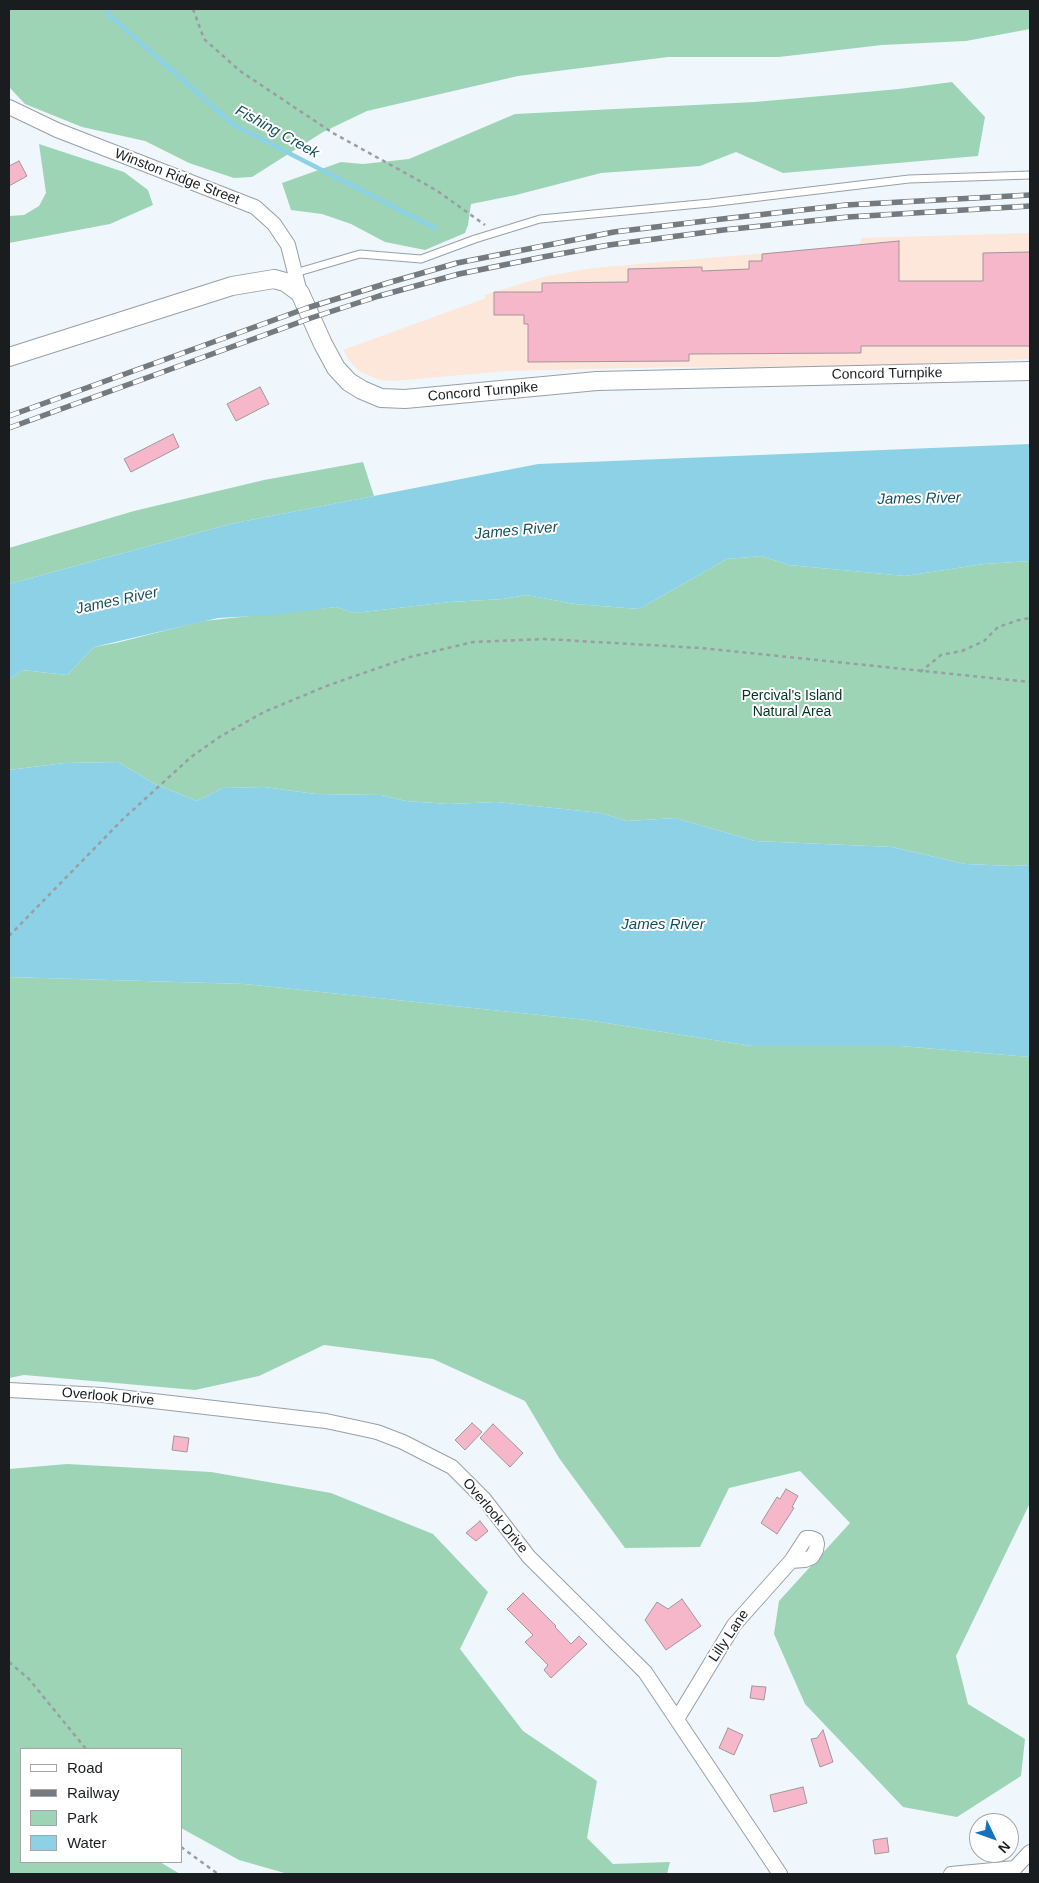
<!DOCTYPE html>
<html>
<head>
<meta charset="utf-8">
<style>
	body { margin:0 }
	#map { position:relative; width:1039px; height:1883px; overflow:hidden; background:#eff7fd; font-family:Helvetica,sans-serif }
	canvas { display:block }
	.frame { position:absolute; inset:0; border:10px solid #1a1d20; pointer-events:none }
	.legend { position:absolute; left:20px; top:1748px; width:162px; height:115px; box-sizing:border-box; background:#fff; border:1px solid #a3a5a6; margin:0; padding:6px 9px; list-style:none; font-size:15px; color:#1a1d20 }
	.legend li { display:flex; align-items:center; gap:10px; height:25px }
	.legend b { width:25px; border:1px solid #a3a5a6 }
	.north { position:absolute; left:969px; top:1813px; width:50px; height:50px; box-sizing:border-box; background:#fff; border:1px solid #a3a5a6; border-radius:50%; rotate:132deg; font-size:14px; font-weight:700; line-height:20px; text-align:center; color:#1a1d20 }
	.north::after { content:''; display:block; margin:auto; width:18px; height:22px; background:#1472bf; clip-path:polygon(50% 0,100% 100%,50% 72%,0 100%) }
</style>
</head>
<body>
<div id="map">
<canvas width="1039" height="1883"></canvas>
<div class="frame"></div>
<ul class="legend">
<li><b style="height:6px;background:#fff"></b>Road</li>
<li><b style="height:6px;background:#747a7e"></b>Railway</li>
<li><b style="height:14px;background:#9dd4b6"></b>Park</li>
<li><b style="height:14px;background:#8dd1e7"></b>Water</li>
</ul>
<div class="north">N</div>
</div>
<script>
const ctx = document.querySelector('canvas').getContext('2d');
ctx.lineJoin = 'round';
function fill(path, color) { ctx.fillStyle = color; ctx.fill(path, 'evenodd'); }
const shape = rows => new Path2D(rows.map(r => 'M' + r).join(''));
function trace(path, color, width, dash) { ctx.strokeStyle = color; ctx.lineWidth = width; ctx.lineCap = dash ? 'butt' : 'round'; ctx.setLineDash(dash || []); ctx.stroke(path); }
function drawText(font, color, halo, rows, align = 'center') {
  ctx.font = font + ' Helvetica,sans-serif'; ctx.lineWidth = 4; ctx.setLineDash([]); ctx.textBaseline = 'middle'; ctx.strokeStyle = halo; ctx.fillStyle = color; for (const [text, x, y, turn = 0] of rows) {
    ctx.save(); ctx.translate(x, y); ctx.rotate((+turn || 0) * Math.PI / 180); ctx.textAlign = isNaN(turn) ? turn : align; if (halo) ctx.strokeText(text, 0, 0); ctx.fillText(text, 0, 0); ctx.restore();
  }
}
const industrial = shape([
	[1030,233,1030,359,859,366,759,368,674,367,507,371,393,381,380,380,360,372,349,360,343,350,486,298,484,295,547,276,593,268,860,245,861,238]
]);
const green = shape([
	[9,9,1030,9,1030,29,966,41,882,45,779,57,668,57,518,76,367,111,323,132,252,177,234,178,189,163,145,141,82,127,25,104,9,87],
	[952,82,985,117,978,156,783,173,736,152,700,166,601,173,516,195,471,204,468,225,465,233,425,250,385,242,351,224,322,214,291,210,282,183,341,162,363,164,409,159,515,114,755,102,899,89],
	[39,144,124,172,148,190,153,205,110,224,9,243,9,216,24,215,39,206,46,193],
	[363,462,374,496,230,524,9,584,9,548,134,511,264,480],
	[761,556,789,565,905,576,984,564,1030,561,1030,865,1013,866,965,864,892,847,755,841,675,818,627,821,601,813,497,802,449,804,406,801,381,795,316,794,264,787,223,788,197,801,155,784,118,762,65,763,9,770,9,680,22,670,67,675,94,647,116,643,203,621,336,607,354,613,450,602,503,599,526,595,575,604,639,609,727,559],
	[9,977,245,984,587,1020,752,1046,901,1046,1030,1057,1030,1503,956,1656,968,1704,1025,1739,1021,1776,957,1817,903,1807,805,1704,774,1634,779,1601,850,1523,800,1471,729,1488,700,1547,625,1548,559,1458,525,1401,433,1359,324,1345,259,1376,195,1390,24,1375,9,1378],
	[67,1464,211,1472,331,1493,433,1534,488,1592,460,1649,523,1731,597,1781,587,1838,613,1864,670,1862,667,1874,288,1874,239,1860,181,1828,181,1749,21,1749,21,1862,160,1862,180,1874,9,1874,9,1469]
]);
const water = shape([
	[1030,444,1030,561,984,564,905,576,789,565,761,556,727,559,639,609,575,604,526,595,503,599,450,602,354,613,336,607,274,615,218,618,94,647,67,675,22,670,9,680,9,584,230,524,538,464],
	[118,762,155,784,197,801,223,788,264,787,316,794,381,795,406,801,449,804,497,802,601,813,627,821,675,818,755,841,892,847,965,864,1013,866,1030,865,1030,1057,901,1046,752,1046,587,1020,245,984,9,977,9,770,65,763]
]);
const stream = shape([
	[106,9,108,14,234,125,435,228]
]);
const building = shape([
	[19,161,27,176,9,186,9,166,19,161],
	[899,241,899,281,983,281,983,253,1030,252,1030,346,861,346,861,353,689,354,689,361,528,362,528,324,524,324,524,315,494,315,494,292,542,292,542,283,628,282,628,269,702,267,702,271,749,269,749,261,762,261,762,254,899,241],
	[260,387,269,404,236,421,227,404,260,387],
	[173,434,179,447,131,472,124,459,173,434],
	[472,1423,482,1432,465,1450,455,1440,472,1423],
	[493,1424,523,1453,510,1467,480,1438,493,1424],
	[174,1436,189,1438,187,1452,172,1450,174,1436],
	[786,1489,798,1496,792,1507,794,1508,777,1534,761,1523,777,1497,780,1499,786,1489],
	[480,1521,488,1531,476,1541,466,1533,480,1521],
	[523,1593,556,1626,555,1627,571,1644,579,1636,587,1644,551,1678,544,1670,548,1665,525,1642,533,1635,507,1609,523,1593],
	[682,1599,701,1626,666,1650,645,1620,657,1602,668,1609,682,1599],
	[752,1686,766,1687,764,1700,750,1698,752,1686],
	[728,1728,743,1735,734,1755,719,1748,728,1728],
	[823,1730,833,1762,820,1767,811,1739,817,1738,823,1730],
	[803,1787,807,1803,774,1812,770,1795,803,1787],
	[887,1838,889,1852,875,1854,873,1840,887,1838]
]);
const path = shape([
	[193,9,204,39,240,71,333,133,436,190,485,225],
	[920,672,941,655,962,651,984,641,998,627,1019,620,1030,618],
	[9,936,122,820,191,757,221,736,264,712,329,685,410,657,473,642,544,639,701,648,1030,682],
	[9,1662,29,1679,86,1749],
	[181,1847,218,1874]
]);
const service = shape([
	[295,273,360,254,421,259,475,239,540,219,710,203,909,179,1030,175]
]);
const minor = shape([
	[9,107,57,130,255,207,274,224,288,245,300,293],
	[9,1390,102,1395,326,1421,377,1432,403,1442,452,1467,484,1499,529,1557,645,1672,780,1874],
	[806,1538,811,1538,816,1540,817,1544,816,1550,812,1557,805,1560,791,1561,806,1538],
	[677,1719,734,1625,791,1561],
	[951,1874,1015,1868],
	[1012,1874,1015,1868,1030,1852]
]);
const tertiary = shape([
	[9,357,232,286,274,279,285,282,300,293,323,344,336,368,349,382,362,390,381,398,405,399,597,381,1030,371]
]);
const rail = shape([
	[9,416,307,308,391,282,457,263,614,232,722,219,846,205,1030,195],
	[9,428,311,318,379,296,459,274,543,257,609,245,723,230,848,217,1030,206]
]);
const streetNames = [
	["Winston Ridge Street",177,177,21],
	["Concord Turnpike",887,374,-1],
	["Concord Turnpike",483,392,-5],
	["Overlook Drive",108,1397,5],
	["Overlook Drive",495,1516,50],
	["Lilly Lane",729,1636,-56]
];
const parkNames = [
	["Percival's Island",792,696],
	["Natural Area",792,712]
];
const waterNames = [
	["Fishing Creek",277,132,29],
	["James River",919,499,-1],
	["James River",516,531,-5],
	["James River",117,601,-12],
	["James River",663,925]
];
fill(industrial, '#fde6da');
fill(green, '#9dd4b6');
fill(water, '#8dd1e7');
trace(stream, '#8dd1e7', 4.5);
fill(building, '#f5b7c9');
trace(building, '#a29699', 1);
trace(service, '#979fa7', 9);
trace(minor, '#979fa7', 16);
trace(tertiary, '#979fa7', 20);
trace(path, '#989ea2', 2.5, [4, 4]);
trace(service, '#fff', 7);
trace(minor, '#fff', 14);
trace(tertiary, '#fff', 18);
trace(rail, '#747a7e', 5.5);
trace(rail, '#fff', 4, [11]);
drawText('14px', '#1a1d20', '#fff', streetNames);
drawText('14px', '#033521', '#fff', parkNames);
drawText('italic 15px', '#154f5e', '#fff', waterNames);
</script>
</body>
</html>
